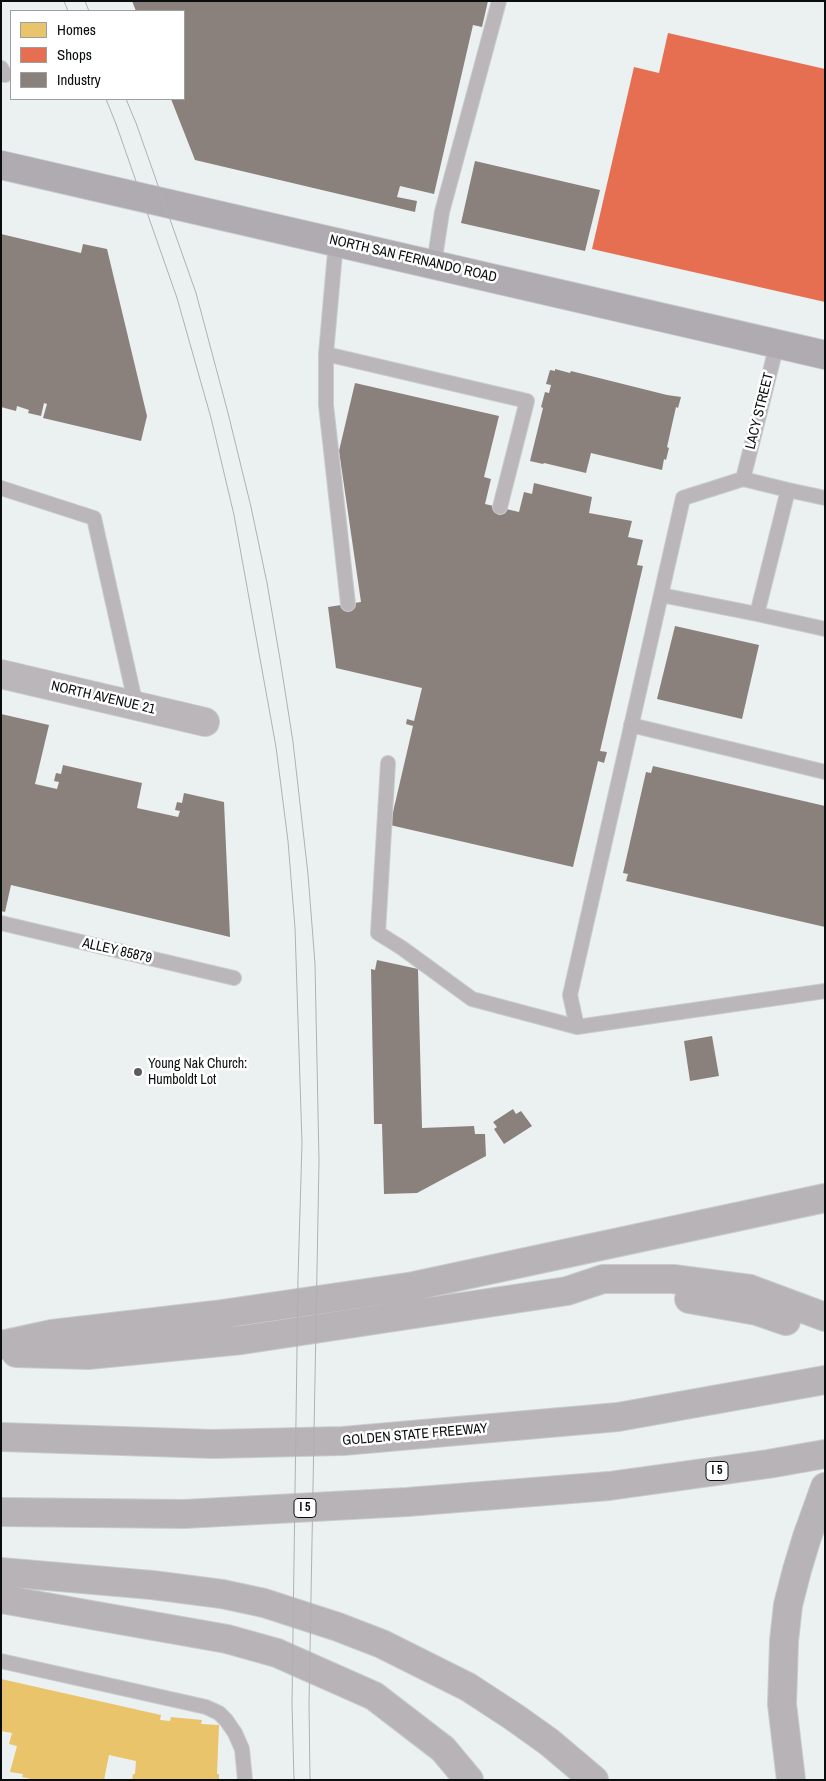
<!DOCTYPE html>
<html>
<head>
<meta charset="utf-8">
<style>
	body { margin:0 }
	#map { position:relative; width:826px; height:1781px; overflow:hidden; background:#ebf1f1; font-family:"Archivo Narrow",sans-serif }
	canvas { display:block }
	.frame { position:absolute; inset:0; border:2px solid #0a0d0d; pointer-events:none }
	.legend { position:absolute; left:10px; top:10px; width:175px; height:90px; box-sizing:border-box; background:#fff; border:1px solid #9d9e9e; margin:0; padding:6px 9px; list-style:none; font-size:15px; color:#0a0d0d }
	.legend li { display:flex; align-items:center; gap:10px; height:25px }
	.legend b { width:25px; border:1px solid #9d9e9e }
</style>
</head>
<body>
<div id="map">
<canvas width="826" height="1781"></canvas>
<div class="frame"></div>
<ul class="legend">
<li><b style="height:14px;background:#e9c46a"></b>Homes</li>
<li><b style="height:14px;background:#e76f51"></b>Shops</li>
<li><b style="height:14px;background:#8a817c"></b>Industry</li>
</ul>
</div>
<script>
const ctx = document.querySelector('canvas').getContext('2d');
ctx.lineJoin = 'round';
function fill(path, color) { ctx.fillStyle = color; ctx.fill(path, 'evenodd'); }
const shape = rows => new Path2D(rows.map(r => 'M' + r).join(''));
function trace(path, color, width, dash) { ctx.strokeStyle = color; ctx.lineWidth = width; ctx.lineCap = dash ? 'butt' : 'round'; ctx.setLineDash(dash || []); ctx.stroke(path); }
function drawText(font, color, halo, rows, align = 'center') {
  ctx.font = font + ' "Archivo Narrow",sans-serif'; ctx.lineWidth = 5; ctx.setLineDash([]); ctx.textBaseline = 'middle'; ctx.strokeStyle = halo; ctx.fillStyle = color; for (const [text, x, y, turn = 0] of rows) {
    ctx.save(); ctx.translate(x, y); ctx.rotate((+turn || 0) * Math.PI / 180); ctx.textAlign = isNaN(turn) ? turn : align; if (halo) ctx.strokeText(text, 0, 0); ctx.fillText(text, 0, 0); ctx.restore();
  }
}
const homes = shape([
	[1,1679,161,1715,160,1720,170,1721,171,1717,202,1720,201,1724,219,1725,217,1774,219,1774,219,1780,132,1780,133,1774,135,1774,136,1761,109,1755,104,1780,36,1780,22,1777,23,1774,10,1772,17,1746,9,1744,12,1733,1,1731]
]);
const shops = shape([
	[668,33,825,69,825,302,592,249,634,67,659,73]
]);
const industry = shape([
	[132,1,488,1,482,27,473,25,434,194,400,186,397,197,417,201,415,212,195,160,171,99,184,99,184,11,136,11],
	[475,161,600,190,585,251,461,223],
	[1,234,81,253,83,244,107,249,147,416,141,441,43,418,47,404,44,403,41,416,28,413,29,410,17,406,16,411,1,407],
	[555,369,570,373,571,371,667,395,681,397,678,408,676,407,667,447,669,448,666,460,664,459,662,470,591,453,586,473,544,463,543,464,530,461,543,408,541,407,545,392,549,393,551,385,546,384,550,370,555,371],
	[355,383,499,416,484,477,491,479,485,504,519,512,524,492,532,494,534,483,592,497,589,513,632,521,628,537,643,540,637,565,643,566,600,751,607,752,604,763,598,761,573,867,390,825,413,726,406,724,407,719,414,721,422,688,336,668,328,607,361,602,339,451],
	[675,626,759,645,742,719,657,699],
	[1,714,49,725,35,784,57,789,59,782,54,781,56,773,61,774,63,765,142,783,137,808,178,817,180,811,175,810,177,802,182,803,184,793,224,802,230,937,11,885,5,912,1,911],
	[653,766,825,806,825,927,626,881,628,874,623,873,646,772,651,773],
	[377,960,418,969,422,1128,474,1126,475,1134,485,1134,486,1156,417,1193,384,1194,382,1124,374,1124,371,969,375,970],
	[712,1036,719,1076,690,1081,684,1041],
	[513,1109,516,1114,521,1111,532,1126,504,1144,494,1129,497,1127,493,1122]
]);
const lane = shape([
	[1,68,5,75,1,74],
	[336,241,326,354,326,405,348,604],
	[434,264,442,212,499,1],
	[326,354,527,401,500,507],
	[743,479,777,344],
	[1,488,94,518,136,706],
	[788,490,825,498],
	[661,595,757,614],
	[825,629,757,614,788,490,743,479,683,498,570,995,577,1027,825,991],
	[631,725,825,772],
	[388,763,378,933,402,948,472,999,577,1027],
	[1,923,234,978],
	[1,1661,206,1707,219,1713,226,1720,235,1733,242,1749,245,1780]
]);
const street = shape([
	[1,674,205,722]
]);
const secondary = shape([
	[1,165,825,355]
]);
const highway = shape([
	[689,1299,757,1311,786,1321],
	[1,1345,52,1334,215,1315,414,1286,825,1198],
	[16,1353,88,1355,242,1340,567,1291,603,1279,673,1279,750,1289,825,1317],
	[1,1437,213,1444,343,1441,618,1417,825,1380],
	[1,1512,184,1514,407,1502,609,1486,768,1464,825,1454],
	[1,1572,152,1585,222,1594,264,1603,338,1627,382,1644,468,1687,514,1717,549,1742,594,1780],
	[1,1599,227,1639,277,1653,374,1696,443,1749,469,1780],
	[791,1780,782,1704,784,1641,788,1605,797,1570,807,1537,825,1487]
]);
const tram = shape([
	[64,1,68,11],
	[85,1,89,11],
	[106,99,116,124,177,298,211,418,234,515,276,747,288,841,295,928,302,1143,298,1278,292,1703,294,1780],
	[126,99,136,123,196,293,228,413,251,507,267,583,280,659,293,742,308,874,315,964,319,1161,309,1704,310,1780]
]);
const markers = [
	[138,1072,5,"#595d5d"]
];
const shields = [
	[717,1471,22],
	[305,1508,22]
];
const shieldNames = [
	["I 5",717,1471],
	["I 5",305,1508]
];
const streetNames = [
	["NORTH SAN FERNANDO ROAD",413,259,13],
	["LACY STREET",760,411,-76],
	["NORTH AVENUE 21",103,698,13],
	["ALLEY 85879",117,951,13],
	["GOLDEN STATE FREEWAY",415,1435,-5]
];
const poiNames = [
	["Young Nak Church:",148,1064],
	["Humboldt Lot",148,1080]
];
fill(homes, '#e9c46a');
fill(shops, '#e76f51');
fill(industry, '#8a817c');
trace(lane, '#c8cccc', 16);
trace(street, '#c8cccc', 30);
trace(secondary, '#c8cccc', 30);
trace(highway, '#c8cccc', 30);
trace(lane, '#bbb6ba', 14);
trace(street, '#bbb6ba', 28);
trace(secondary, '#b0abb0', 28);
trace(highway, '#b7b3b7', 28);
trace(tram, '#b0b0b1', 1);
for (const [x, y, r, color] of markers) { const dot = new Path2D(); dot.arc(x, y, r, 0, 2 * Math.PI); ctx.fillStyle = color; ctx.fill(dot); trace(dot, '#fff', 2); }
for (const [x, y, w] of shields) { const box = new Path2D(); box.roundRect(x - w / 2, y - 9.5, w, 19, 4); ctx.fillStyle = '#fff'; ctx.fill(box); trace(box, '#0a0d0d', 1); }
drawText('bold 12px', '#0a0d0d', null, shieldNames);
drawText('14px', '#0a0d0d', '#fff', streetNames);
drawText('14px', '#0a0d0d', '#fff', poiNames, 'left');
</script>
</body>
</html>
